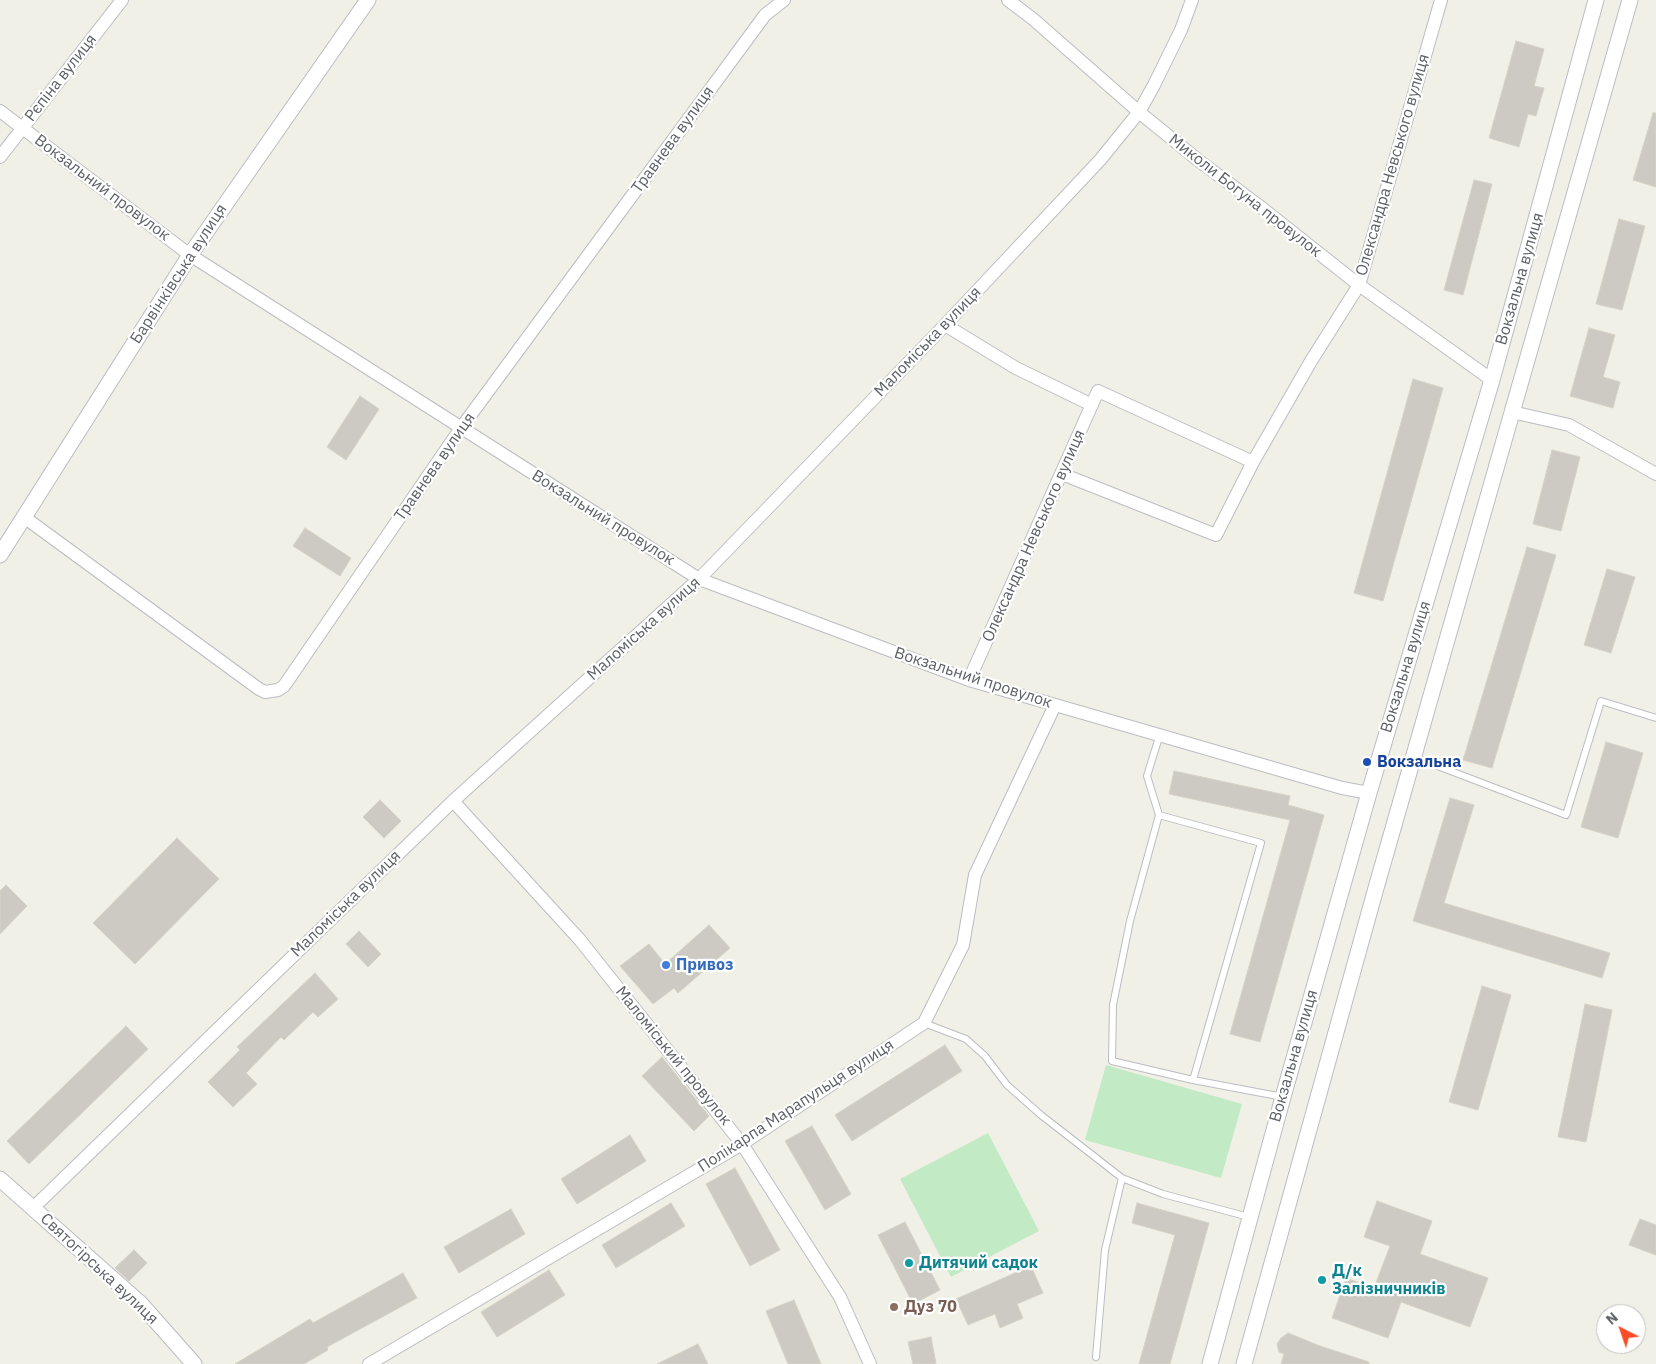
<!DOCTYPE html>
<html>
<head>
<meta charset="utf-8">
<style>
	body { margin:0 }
	#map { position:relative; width:1656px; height:1364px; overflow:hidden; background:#f1f0e6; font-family:"IBM Plex Sans",sans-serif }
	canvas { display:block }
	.north { position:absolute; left:1596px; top:1304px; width:50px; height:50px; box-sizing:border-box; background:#fff; border:1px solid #bec0c2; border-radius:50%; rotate:319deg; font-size:14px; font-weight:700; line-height:20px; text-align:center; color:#5d6167 }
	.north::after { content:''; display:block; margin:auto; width:18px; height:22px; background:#f74c26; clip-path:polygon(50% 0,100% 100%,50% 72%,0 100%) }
</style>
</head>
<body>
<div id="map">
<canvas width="1656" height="1364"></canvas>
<div class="north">N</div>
</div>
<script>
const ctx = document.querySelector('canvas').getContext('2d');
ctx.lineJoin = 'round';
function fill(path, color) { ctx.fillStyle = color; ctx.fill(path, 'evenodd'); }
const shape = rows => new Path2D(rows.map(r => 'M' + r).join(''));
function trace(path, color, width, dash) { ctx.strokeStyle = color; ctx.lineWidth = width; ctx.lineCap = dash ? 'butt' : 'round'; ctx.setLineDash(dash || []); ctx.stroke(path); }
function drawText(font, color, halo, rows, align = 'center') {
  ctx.font = font + ' "IBM Plex Sans",sans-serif'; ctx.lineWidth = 4.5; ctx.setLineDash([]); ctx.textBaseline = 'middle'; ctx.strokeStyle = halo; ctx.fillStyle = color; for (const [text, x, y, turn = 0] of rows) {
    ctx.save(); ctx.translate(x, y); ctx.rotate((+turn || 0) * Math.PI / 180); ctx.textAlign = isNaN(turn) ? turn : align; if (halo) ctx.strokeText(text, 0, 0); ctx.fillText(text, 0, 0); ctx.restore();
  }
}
const green = shape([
	[1106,1065,1242,1104,1221,1178,1085,1140],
	[988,1133,1039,1231,951,1277,900,1179]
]);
const building = shape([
	[1516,41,1544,49,1534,86,1544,88,1536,116,1528,114,1519,147,1489,138,1516,41],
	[1653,113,1656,113,1656,187,1633,180,1653,113],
	[1474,180,1492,184,1463,295,1444,290,1474,180],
	[1619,219,1645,226,1622,310,1596,304,1619,219],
	[1589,328,1615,335,1603,377,1620,382,1613,408,1570,396,1589,328],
	[1413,379,1443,388,1383,601,1354,593,1413,379],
	[360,396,379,409,346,460,327,447,360,396],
	[1552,450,1580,457,1561,531,1533,524,1552,450],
	[305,528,351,558,340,576,293,546,305,528],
	[1527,547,1556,555,1492,768,1463,760,1527,547],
	[1607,569,1635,577,1611,653,1584,645,1607,569],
	[1606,742,1643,753,1618,838,1581,827,1606,742],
	[1174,771,1290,796,1288,805,1324,815,1260,1042,1230,1034,1290,820,1169,794,1174,771],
	[1450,798,1474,805,1444,903,1610,953,1602,978,1413,921,1450,798],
	[380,800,401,821,384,838,363,817,380,800],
	[177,838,219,879,135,964,93,923,177,838],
	[6,885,27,906,0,934,0,891,6,885],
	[709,925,730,948,678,993,674,988,653,1004,620,966,649,944,665,964,709,925],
	[359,931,381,954,368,967,346,944,359,931],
	[315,973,338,999,318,1017,313,1012,284,1040,281,1037,246,1073,257,1084,233,1107,208,1082,240,1050,237,1047,315,973],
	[1482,986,1511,995,1478,1110,1449,1102,1482,986],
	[1585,1004,1612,1010,1586,1142,1558,1137,1585,1004],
	[126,1026,148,1049,29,1164,7,1141,126,1026],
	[945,1045,962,1071,852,1141,835,1115,945,1045],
	[662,1057,709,1116,694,1131,642,1076,662,1057],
	[812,1126,851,1194,825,1210,785,1141,812,1126],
	[630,1135,646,1161,577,1204,561,1179,630,1135],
	[735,1168,780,1250,750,1266,706,1184,735,1168],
	[1377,1201,1432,1221,1420,1254,1488,1278,1470,1327,1401,1302,1388,1338,1332,1318,1346,1278,1374,1288,1390,1246,1364,1237,1377,1201],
	[671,1203,685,1226,616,1268,602,1245,671,1203],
	[1137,1203,1209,1223,1170,1364,1139,1364,1175,1235,1132,1223,1137,1203],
	[511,1209,525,1234,459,1273,444,1247,511,1209],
	[1640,1219,1656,1225,1656,1255,1629,1245,1640,1219],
	[905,1222,940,1290,913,1304,878,1235,905,1222],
	[134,1250,147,1263,129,1281,115,1268,134,1250],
	[1031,1266,1043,1293,1017,1304,1023,1318,1000,1328,995,1314,968,1325,956,1299,1031,1266],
	[549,1270,565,1295,497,1337,481,1312,549,1270],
	[403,1273,417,1298,327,1347,328,1350,304,1364,235,1364,310,1319,313,1323,403,1273],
	[794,1300,821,1364,788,1364,766,1311,794,1300],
	[1288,1333,1320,1346,1369,1362,1369,1364,1281,1364,1284,1354,1279,1352,1277,1344,1281,1338,1288,1333],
	[931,1337,936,1364,913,1364,908,1342,931,1337],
	[698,1344,708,1364,657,1364,698,1344]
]);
const service = shape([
	[1160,734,1147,776,1159,815,1130,921,1113,1005,1112,1061,1193,1080,1283,1097],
	[1414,757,1566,815,1601,701,1656,718],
	[1159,815,1261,843,1193,1080],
	[924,1023,966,1039,985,1056,1007,1085,1041,1115,1122,1178,1163,1194,1249,1217],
	[1096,1357,1105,1250,1122,1178]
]);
const minor = shape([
	[1008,0,1033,19,1139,112,1198,160,1258,205,1359,285,1492,380],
	[0,111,190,255,699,579,969,680,1342,788,1369,793],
	[0,157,122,0],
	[945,325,1016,368,1092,405],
	[1512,412,1569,425,1656,474],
	[1062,474,1216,535,1253,462,1311,361,1359,285,1441,0],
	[24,517,259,689,265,692,278,690,284,686,461,428,765,15,784,0],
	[969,680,1098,391,1253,462],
	[453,801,580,940,742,1144,840,1297,870,1364],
	[33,1208,453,801,699,579,945,325,1100,160,1139,112,1154,85,1181,30,1192,0],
	[369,1364,742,1144,924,1023,963,945,975,875,1055,705]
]);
const tertiary = shape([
	[0,555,190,255,368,0],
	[0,1179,140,1303,194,1364],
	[1210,1364,1283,1097,1369,793,1492,380,1596,0],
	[1244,1364,1376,888,1630,0]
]);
const markers = [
	[1367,762,5,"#1a4fb4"],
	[666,965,5,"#3f7fe0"],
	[909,1263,5,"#0f9aa8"],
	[1322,1280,5,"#0f9aa8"],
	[894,1307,5,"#8d6e63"]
];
const streetNames = [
	["Рєпіна вулиця",61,78,-52],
	["Травнева вулиця",673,140,-54],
	["Олександра Невського вулиця",1393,165,-74],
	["Вокзальний провулок",102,188,37],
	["Миколи Богуна провулок",1245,196,38],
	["Барвінківська вулиця",179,274,-57],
	["Вокзальна вулиця",1520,279,-74],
	["Маломіська вулиця",928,342,-46],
	["Травнева вулиця",435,467,-55],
	["Вокзальний провулок",603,518,32],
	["Олександра Невського вулиця",1034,536,-66],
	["Маломіська вулиця",644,629,-42],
	["Вокзальна вулиця",1406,667,-73],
	["Вокзальний провулок",973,678,18],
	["Маломіська вулиця",346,904,-44],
	["Маломіський провулок",673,1056,51],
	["Вокзальна вулиця",1294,1056,-74],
	["Полікарпа Марапульця вулиця",796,1106,-33],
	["Святогірська вулиця",99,1269,43]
];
const transitNames = [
	["Вокзальна",1377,762]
];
const shopNames = [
	["Привоз",676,965]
];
const cultureNames = [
	["Дитячий садок",919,1263],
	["Д/к",1332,1271],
	["Залізничників",1332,1289]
];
const educationNames = [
	["Дуз 70",904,1307]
];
fill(green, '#c1eac5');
fill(building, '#cccac3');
trace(building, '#d6d2c3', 1);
trace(service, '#babdc2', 8);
trace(minor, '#babdc2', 14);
trace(tertiary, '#babdc2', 17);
trace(service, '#fff', 6);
trace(minor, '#fff', 12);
trace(tertiary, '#fff', 15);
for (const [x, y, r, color] of markers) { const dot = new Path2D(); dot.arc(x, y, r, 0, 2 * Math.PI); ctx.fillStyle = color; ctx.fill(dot); trace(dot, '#fff', 2); }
drawText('16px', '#5d6167', '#fff', streetNames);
drawText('bold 16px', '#164399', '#fff', transitNames, 'left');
drawText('bold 16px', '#366cbe', '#fff', shopNames, 'left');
drawText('bold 16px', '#0d838f', '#fff', cultureNames, 'left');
drawText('bold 16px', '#785e54', '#fff', educationNames, 'left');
</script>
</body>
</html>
